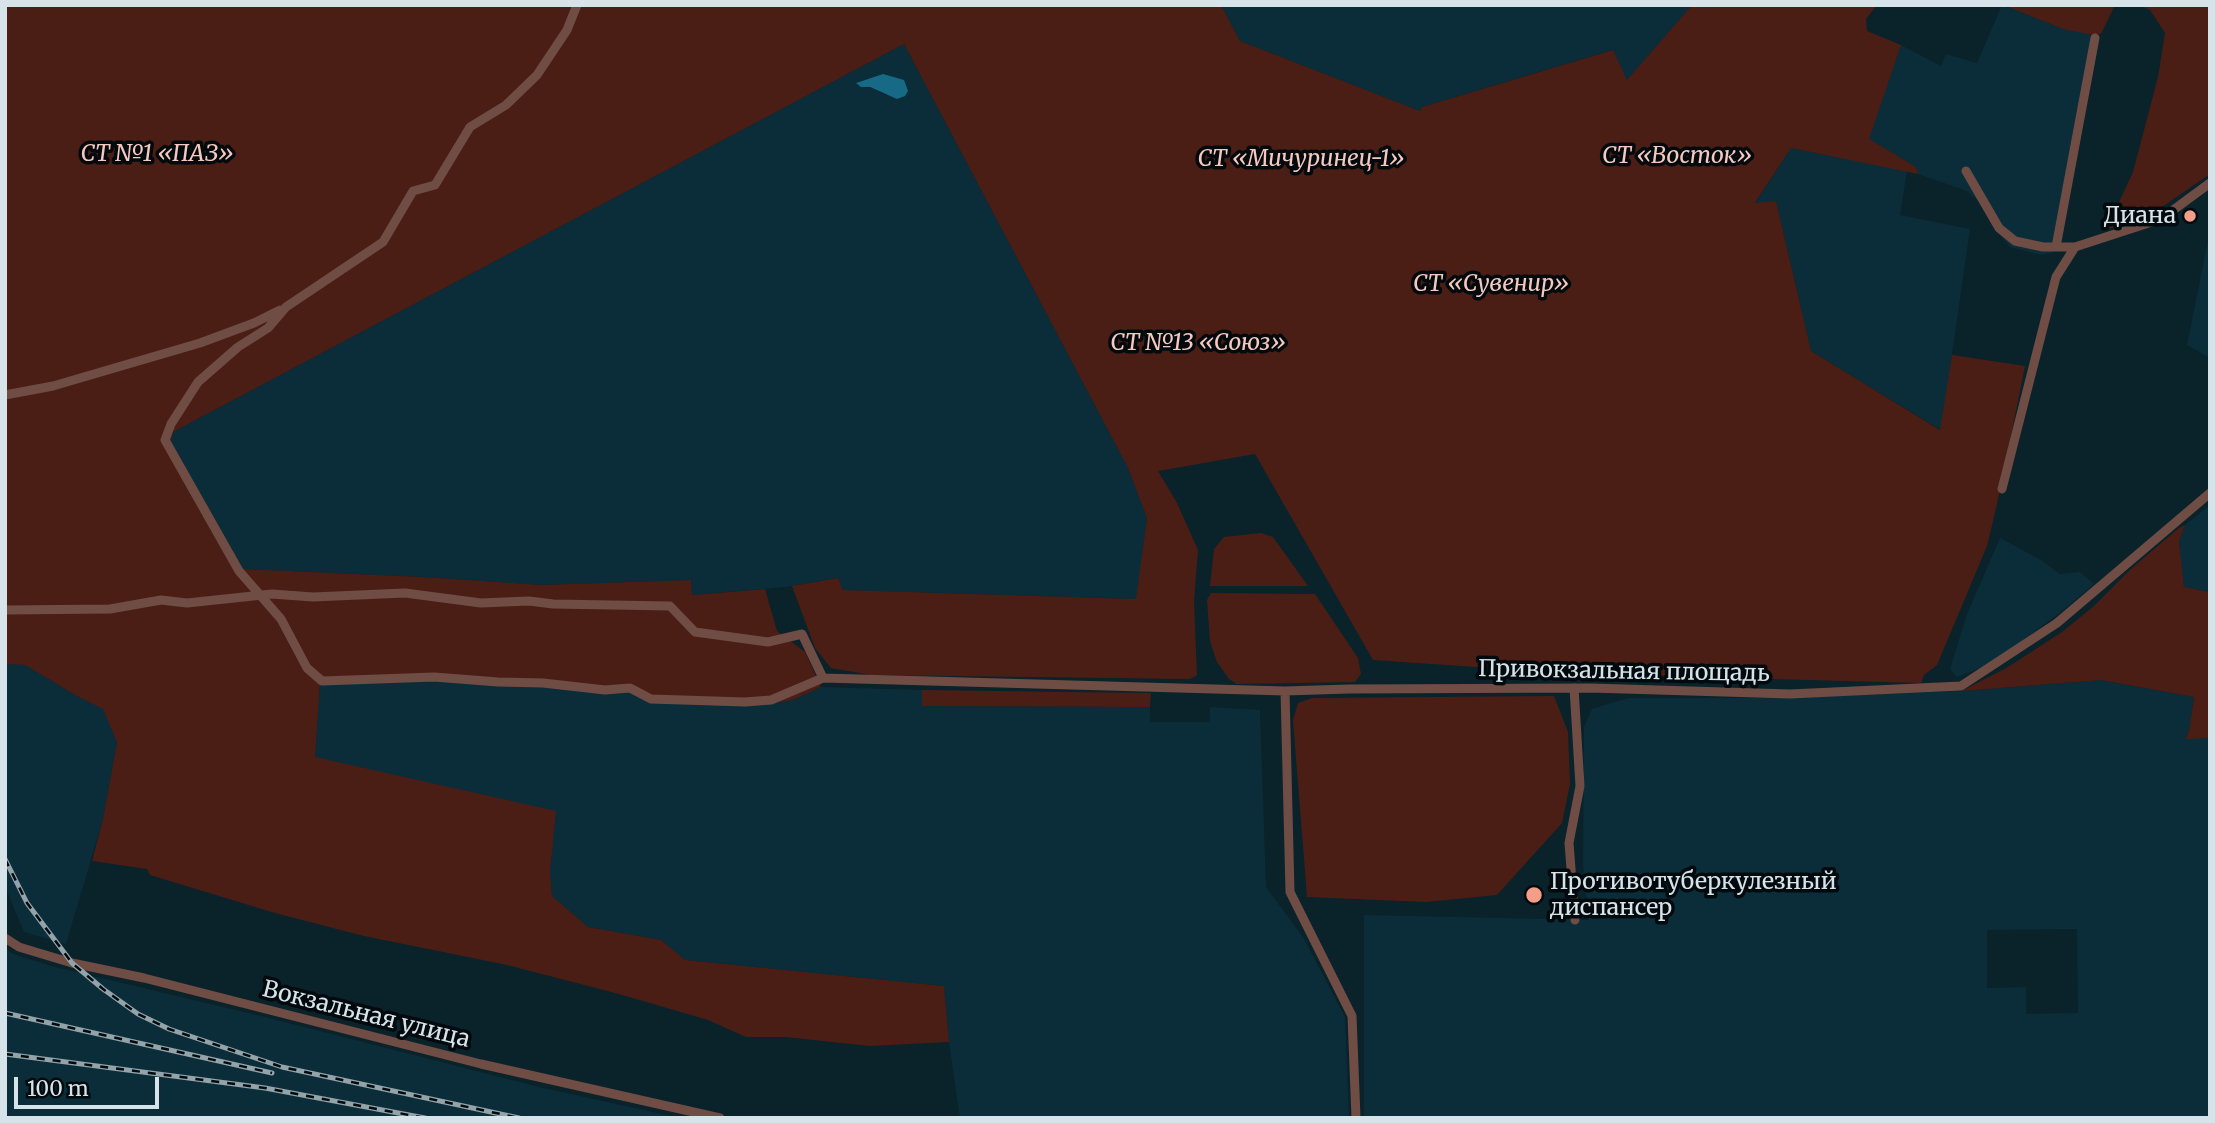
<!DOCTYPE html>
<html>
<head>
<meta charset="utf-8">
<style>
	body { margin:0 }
	#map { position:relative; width:2215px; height:1123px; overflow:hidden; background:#0a222a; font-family:Merriweather,serif }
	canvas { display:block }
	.frame { position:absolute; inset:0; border:7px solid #d6e4ea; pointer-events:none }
	.scale { position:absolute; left:14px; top:1077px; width:145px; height:32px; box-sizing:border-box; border:4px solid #d6e4ea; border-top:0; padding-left:9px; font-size:21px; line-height:24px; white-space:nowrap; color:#d6e4ea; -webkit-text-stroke:5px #030a0e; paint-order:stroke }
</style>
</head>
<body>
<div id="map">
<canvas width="2215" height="1123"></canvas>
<div class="frame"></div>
<div class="scale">100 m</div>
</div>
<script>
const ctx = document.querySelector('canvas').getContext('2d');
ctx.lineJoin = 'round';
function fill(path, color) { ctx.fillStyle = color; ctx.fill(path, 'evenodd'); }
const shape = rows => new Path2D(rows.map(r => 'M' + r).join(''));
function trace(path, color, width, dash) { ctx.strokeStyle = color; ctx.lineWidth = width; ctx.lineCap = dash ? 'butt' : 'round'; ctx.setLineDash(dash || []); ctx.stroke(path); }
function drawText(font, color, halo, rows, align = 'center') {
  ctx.font = font + ' Merriweather,serif'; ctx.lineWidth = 7; ctx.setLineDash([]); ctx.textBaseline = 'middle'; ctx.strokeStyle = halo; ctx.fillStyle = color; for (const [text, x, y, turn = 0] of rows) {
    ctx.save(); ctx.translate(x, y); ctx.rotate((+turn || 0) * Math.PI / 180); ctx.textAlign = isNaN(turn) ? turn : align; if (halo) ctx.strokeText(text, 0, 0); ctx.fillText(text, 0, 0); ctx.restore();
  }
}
const built = shape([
	[1221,5,1692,5,1627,80,1612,50,1422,107,1420,111,1240,41],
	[2002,5,2063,29,2093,35,2052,253,2041,255,2010,247,1996,230,1978,201,1967,191,1918,174,1916,167,1868,139,1901,45,1941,66,1946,54,1977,63],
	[904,44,1128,468,1147,518,1137,599,843,590,838,578,785,587,692,595,691,580,542,585,422,577,243,569,170,441,173,432],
	[883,74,887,96,870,87,866,88,857,83],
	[1791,148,1907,171,1900,215,1970,229,1941,430,1811,351,1776,201,1755,204],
	[2208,240,2210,240,2210,358,2187,345],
	[2210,505,2210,592,2184,587,2179,541,2185,525],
	[2000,538,2043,561,2059,574,2080,572,2094,584,2062,611,1991,664,1957,677,1950,669,1967,614],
	[5,664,25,665,77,696,103,708,117,742,103,819,66,944,24,932,5,886],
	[432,680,793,700,821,687,922,690,922,706,1150,707,1150,722,1210,722,1210,707,1260,710,1266,887,1303,937,1345,1017,1349,1118,960,1118,949,1042,944,986,685,960,661,940,588,927,552,896,550,871,315,758,320,683],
	[2101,680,2194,697,2189,731,2185,738,2210,738,2210,1118,1364,1118,1364,915,1589,920,1583,866,1584,727,1592,709,1628,698,1776,698,1962,691],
	[2077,929,2078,1013,2026,1014,2026,987,1987,988,1987,930],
	[5,948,13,954,51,966,265,1017,539,1087,680,1118,5,1118]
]);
const green = shape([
	[5,5,1221,5,1240,41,1420,111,1422,107,1613,50,1627,80,1692,5,1877,5,1866,19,1867,31,1901,45,1869,139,1916,167,1918,174,1791,148,1755,203,1776,201,1811,351,1940,430,1952,355,2025,366,1997,504,1987,546,1937,665,1924,675,1921,683,1658,676,1599,669,1535,671,1373,660,1255,454,1158,471,1177,503,1198,550,1194,601,1197,675,1190,679,871,675,831,668,815,648,792,586,838,578,843,590,1136,599,1147,518,1128,468,904,44,173,432,171,442,243,569,422,577,542,585,691,580,692,595,765,589,777,631,805,652,821,687,793,700,767,704,650,701,629,691,432,680,320,684,315,757,556,811,550,871,552,896,588,927,661,940,685,960,944,986,949,1042,869,1046,786,1037,746,1037,708,1020,619,994,507,965,364,936,275,913,150,875,147,869,92,861,103,819,117,742,103,709,77,696,25,665,5,664],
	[2003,5,2115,5,2101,34,2093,35,2063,29],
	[2139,5,2210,5,2210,174,2156,211,2116,228,2103,228,2115,211,2133,172,2158,77,2165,33,2150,10],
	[2185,525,2179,541,2184,587,2210,592,2210,738,2185,739,2189,731,2194,697,2101,680,1962,691,2008,667,2062,632,2094,606,2131,569,2179,528],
	[1261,533,1273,537,1308,586,1210,586,1214,549,1224,537],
	[1211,593,1315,594,1358,658,1361,674,1355,682,1237,684,1229,679,1217,662,1210,641,1207,600],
	[922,690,1151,693,1150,707,922,706],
	[1554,696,1568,732,1570,784,1562,823,1497,895,1426,902,1307,897,1293,720,1298,703,1312,698]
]);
const water = shape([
	[883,74,904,80,908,91,905,96,897,99,870,87,861,87,856,83]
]);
const street = shape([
	[577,5,567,30,537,75,506,105,470,127,435,185,413,191,383,242,286,307,268,328,238,347,198,382,171,424,165,440,239,571,281,619,307,668,322,681,434,677,498,682,543,683,605,690,630,688,651,699,745,702,771,700,823,678,1285,691,1349,689,1591,688,1790,694,1961,686,2057,623,2210,493],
	[1966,171,1999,228,2015,241,2043,247,2075,247,2161,219,2210,183],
	[2056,247,2095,38],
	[5,395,53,386,200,343,254,323,280,310],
	[2002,489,2056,277,2075,247],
	[5,610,110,609,161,600,187,603,272,594,313,597,405,593,481,603,529,601,553,604,670,606,695,632,768,642,802,634,823,678],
	[1574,688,1580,786,1569,843,1575,920],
	[1285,691,1290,892,1352,1016,1356,1118],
	[5,938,19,947,72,963,144,978,481,1064,720,1118]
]);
const rail = shape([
	[5,859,27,903,72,963,103,989,138,1014,169,1029,282,1067,519,1118],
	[5,1013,272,1073],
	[5,1054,265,1088,425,1118]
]);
const markers = [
	[2190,216,7,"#f49e8a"],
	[1534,895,9,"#f49e8a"]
];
const parkNames = [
	["СТ №1 «ПАЗ»",157,154],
	["СТ «Восток»",1677,156],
	["СТ «Мичуринец-1»",1301,159],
	["СТ «Сувенир»",1491,284],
	["СТ №13 «Союз»",1198,343]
];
const poiNames = [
	["Диана",2176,216],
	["Противотуберкулезный",1550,882,"left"],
	["диспансер",1550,908,"left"]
];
const streetNames = [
	["Привокзальная площадь",1624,672,1],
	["Вокзальная улица",366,1015,14]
];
fill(built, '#0b2d39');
fill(green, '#4b1e15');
fill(water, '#166a86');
trace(street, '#6f4d45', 9);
trace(rail, '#92a3aa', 5);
trace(rail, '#030a0e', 2.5, [8]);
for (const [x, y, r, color] of markers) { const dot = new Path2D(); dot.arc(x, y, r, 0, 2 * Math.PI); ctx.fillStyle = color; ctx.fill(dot); trace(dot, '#030a0e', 2.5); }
drawText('italic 23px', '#f7c8be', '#030a0e', parkNames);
drawText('23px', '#d6e4ea', '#030a0e', poiNames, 'right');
drawText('23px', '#d6e4ea', '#030a0e', streetNames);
</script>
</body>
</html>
